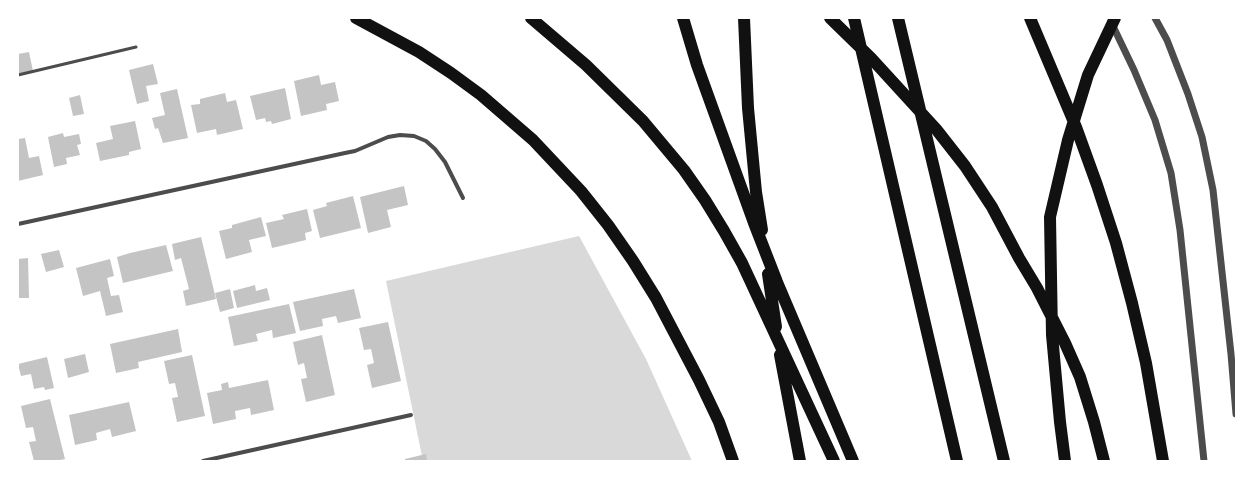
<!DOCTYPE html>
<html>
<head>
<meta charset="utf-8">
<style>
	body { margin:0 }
	#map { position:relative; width:1254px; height:479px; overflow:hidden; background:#fff; font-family:"Exo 2",sans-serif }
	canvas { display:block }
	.frame { position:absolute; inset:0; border:19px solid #fff; pointer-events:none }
</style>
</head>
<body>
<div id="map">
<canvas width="1254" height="479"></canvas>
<div class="frame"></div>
</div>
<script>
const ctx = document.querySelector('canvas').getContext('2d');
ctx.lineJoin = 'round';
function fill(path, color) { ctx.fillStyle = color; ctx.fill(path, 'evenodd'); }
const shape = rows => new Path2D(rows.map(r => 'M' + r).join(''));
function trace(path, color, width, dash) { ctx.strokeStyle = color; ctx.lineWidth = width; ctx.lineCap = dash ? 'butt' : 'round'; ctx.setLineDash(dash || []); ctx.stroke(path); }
const water = shape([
	[579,236,646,359,692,461,423,461,386,281]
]);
const building = shape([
	[29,52,33,71,18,74,18,54],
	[153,64,158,84,146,86,149,101,137,104,129,70],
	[319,75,321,85,335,82,339,101,326,104,327,110,301,116,294,81],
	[285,88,291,119,272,124,271,121,266,122,265,118,256,120,250,96],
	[177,89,188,138,163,143,158,128,155,129,152,118,165,115,160,93],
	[225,93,227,102,236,100,243,129,217,135,216,129,197,133,191,105,200,104,200,99],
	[80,95,84,114,73,116,69,98],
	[135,121,141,149,129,152,129,155,100,161,96,143,113,139,110,126],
	[63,133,64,137,79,134,81,144,77,145,80,155,66,158,67,164,54,167,48,137],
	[25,138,29,158,39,156,43,175,18,181,18,139],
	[404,186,408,205,387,210,391,227,368,233,360,197],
	[353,196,361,228,320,238,313,210,327,206,326,203],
	[307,209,312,231,305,233,306,240,272,248,266,223,284,219,282,215],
	[261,217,266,236,249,240,252,252,226,259,219,231,232,228,232,225],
	[201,237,216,299,186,306,183,291,189,289,181,258,175,260,172,244],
	[166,245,173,271,123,283,117,257,130,253],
	[59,250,64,267,46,272,41,254],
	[28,258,29,298,18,298,18,259],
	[110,259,114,276,107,278,111,296,119,295,123,312,106,316,100,291,83,296,76,268],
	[255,285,256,291,267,288,270,300,237,308,233,291],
	[230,289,234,308,220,312,215,293],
	[354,289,361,318,338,323,336,316,322,319,323,326,300,331,293,302],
	[289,304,296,333,273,338,272,330,256,334,258,341,234,346,228,317],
	[388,322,401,381,372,388,367,365,374,363,371,349,364,350,359,328],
	[178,329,182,352,138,362,139,368,116,373,110,344],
	[322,335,335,395,306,402,301,379,307,378,304,363,298,365,293,342],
	[85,354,89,372,68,378,64,359],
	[192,355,205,416,177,422,172,398,178,397,175,383,169,384,164,361],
	[47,357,54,388,45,390,44,387,34,389,31,374,21,376,18,364],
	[268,380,274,410,251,415,250,408,235,411,236,419,213,424,207,393,222,390,221,384,228,382,229,388],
	[50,399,65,459,55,461,34,461,29,442,36,441,33,427,26,428,21,406],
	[129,402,136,431,112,437,110,429,96,433,97,440,75,445,69,415],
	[426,454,427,461,405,461,405,459]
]);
const service = shape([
	[18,75,136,47]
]);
const minor = shape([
	[18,224,345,153,355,151,388,137,400,135,414,136,426,141,435,149,445,162,463,198],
	[203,461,411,415]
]);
const tertiary = shape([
	[1155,18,1167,40,1188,94,1202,137,1213,190,1231,354,1236,414],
	[1111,22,1134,70,1155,120,1171,173,1180,230,1204,461]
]);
const motorway = shape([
	[356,18,419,52,451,73,481,95,533,140,581,191,608,225,633,261,656,298,699,380,719,422,733,461],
	[531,18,586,65,643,121,684,170,705,200,724,231,742,263,834,461],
	[683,18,697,65,754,223,777,282,853,461],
	[744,18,748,108,756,192,762,230],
	[830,18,871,58,936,129,965,166,992,207,1019,258,1037,288,1065,343,1080,377,1094,422,1104,461],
	[854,18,957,461],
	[898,18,1004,461],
	[1030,18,1076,127,1097,185,1116,243,1132,303,1146,363,1163,461],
	[768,274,776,327],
	[780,355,800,461],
	[1065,461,1060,422,1052,335,1050,217,1068,140,1088,75,1115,18]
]);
fill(water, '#d9d9d9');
fill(building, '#c4c4c4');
trace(service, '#4c4c4c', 3);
trace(minor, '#4c4c4c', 4);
trace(tertiary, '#4c4c4c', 7);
trace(motorway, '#111', 12);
</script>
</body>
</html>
